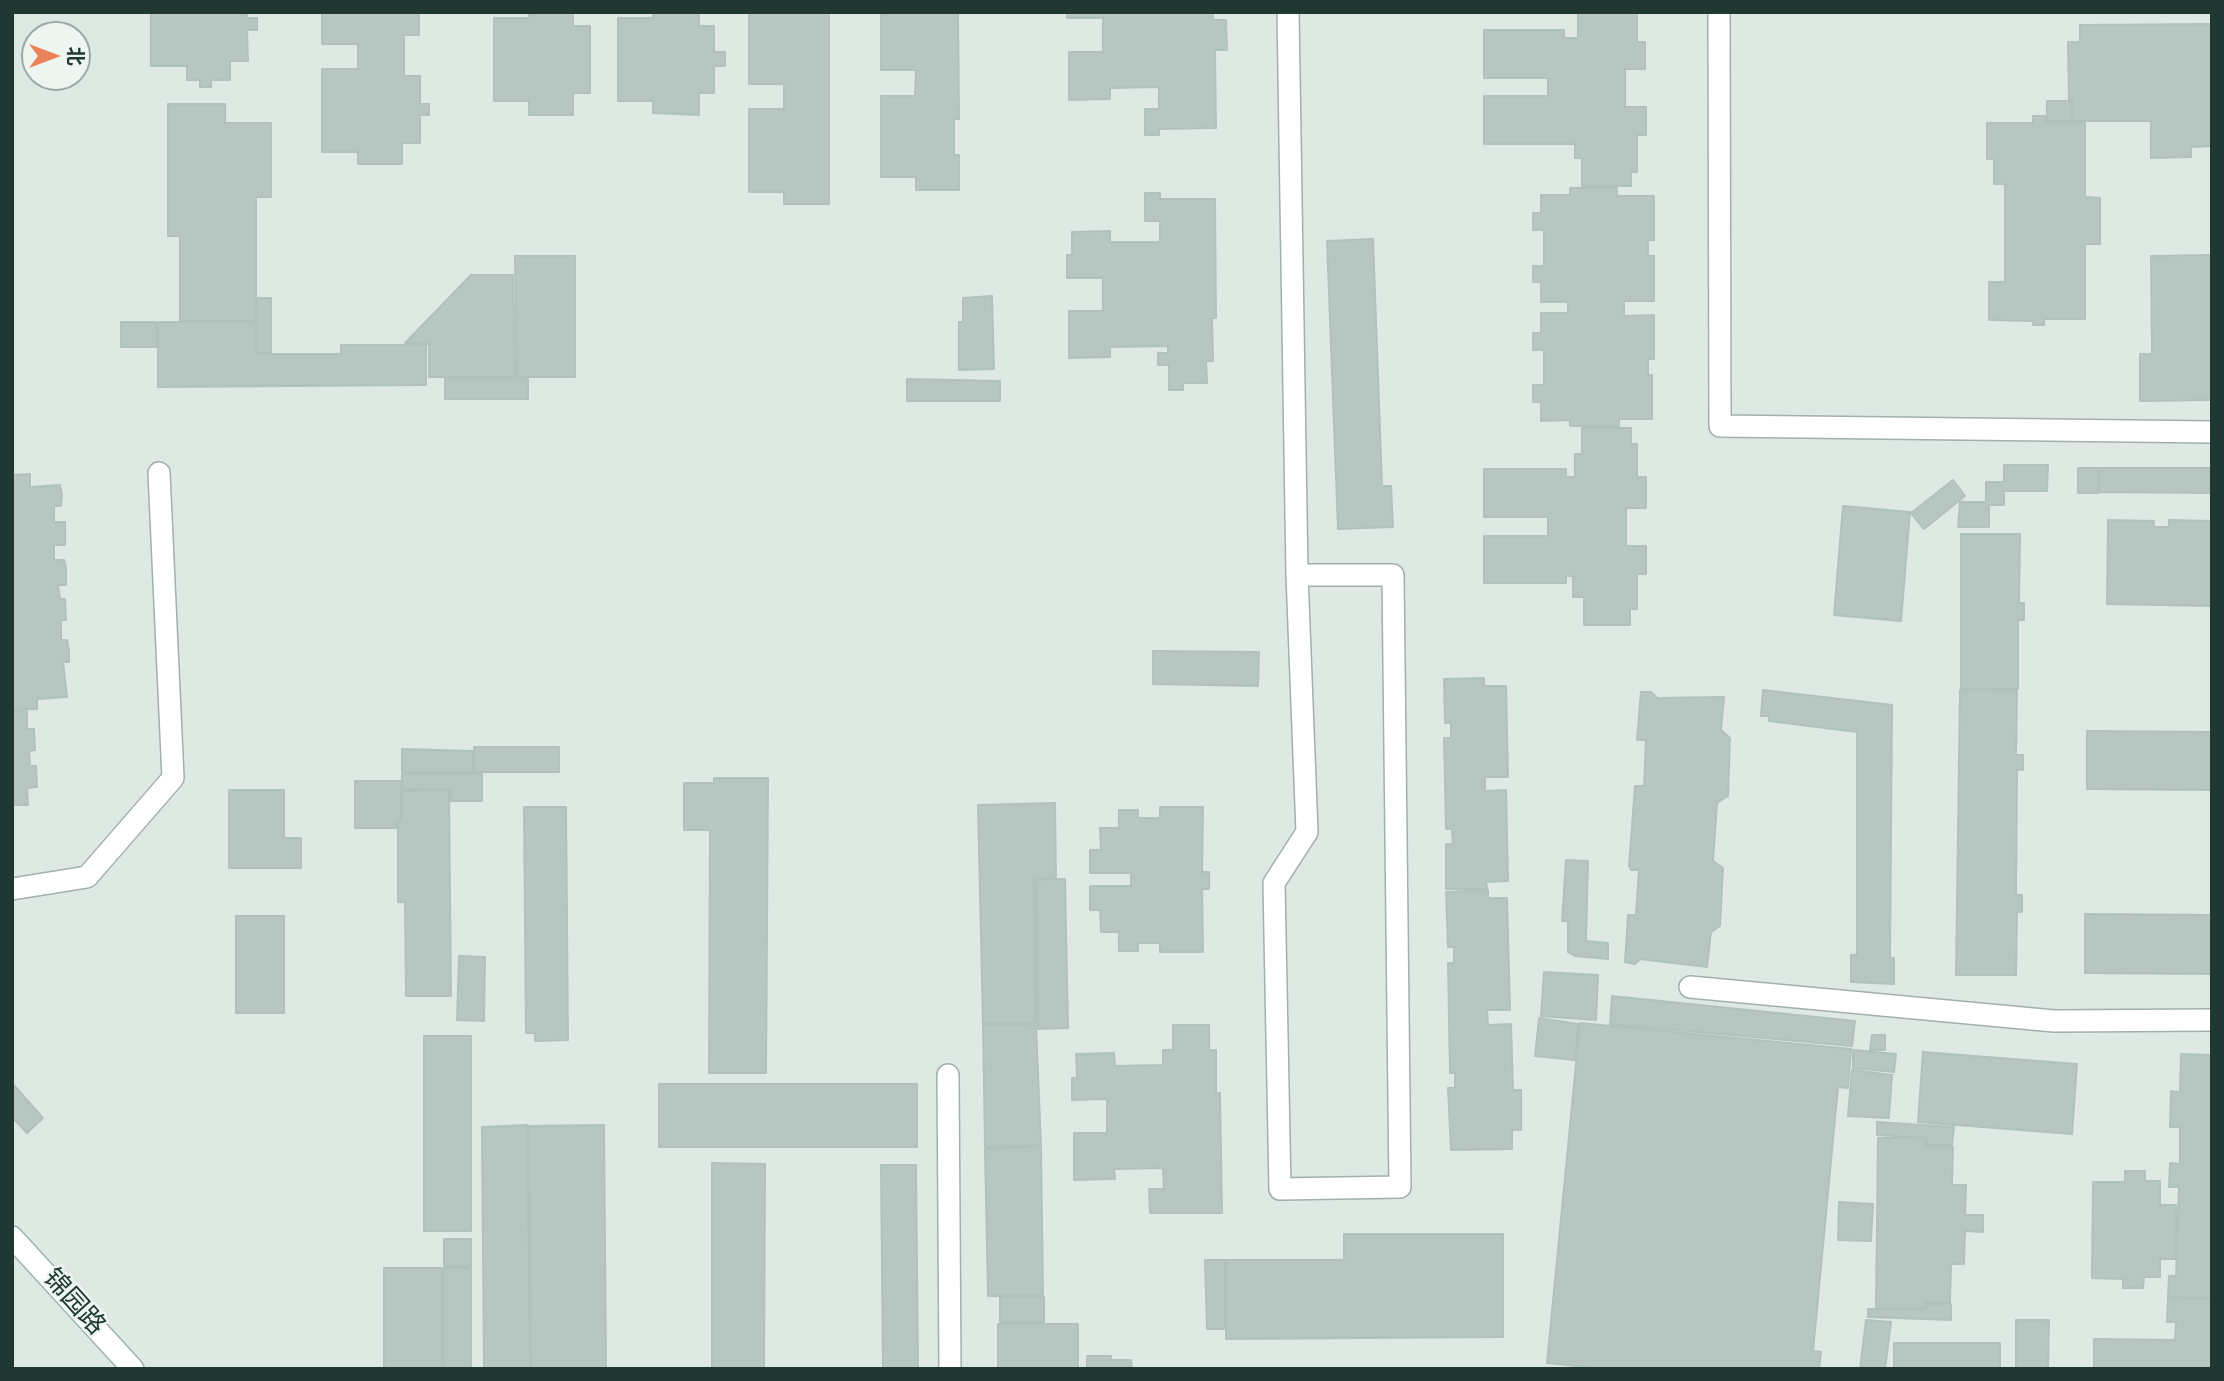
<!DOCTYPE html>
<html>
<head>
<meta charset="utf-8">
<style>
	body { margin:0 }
	#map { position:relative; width:2224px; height:1381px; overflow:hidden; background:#dee9e4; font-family:Jost,"Noto Sans SC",sans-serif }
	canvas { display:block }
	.frame { position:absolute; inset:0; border:14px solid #203832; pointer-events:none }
	.north { position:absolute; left:21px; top:21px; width:70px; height:70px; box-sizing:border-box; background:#eef6f2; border:2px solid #9caaa5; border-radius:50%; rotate:90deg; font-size:19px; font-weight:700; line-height:28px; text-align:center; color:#203832 }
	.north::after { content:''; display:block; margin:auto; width:24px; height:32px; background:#eb825a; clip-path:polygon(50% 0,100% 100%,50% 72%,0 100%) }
</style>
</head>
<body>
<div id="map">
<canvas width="2224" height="1381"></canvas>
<div class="frame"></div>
<div class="north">北</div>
</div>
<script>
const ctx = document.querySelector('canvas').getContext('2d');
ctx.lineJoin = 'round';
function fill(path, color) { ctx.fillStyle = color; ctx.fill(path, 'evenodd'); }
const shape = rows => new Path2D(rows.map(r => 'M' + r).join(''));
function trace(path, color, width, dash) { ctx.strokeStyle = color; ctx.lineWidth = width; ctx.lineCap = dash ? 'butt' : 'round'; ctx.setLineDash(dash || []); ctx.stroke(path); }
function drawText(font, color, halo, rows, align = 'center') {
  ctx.font = font + ' Jost,"Noto Sans SC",sans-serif'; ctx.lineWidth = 5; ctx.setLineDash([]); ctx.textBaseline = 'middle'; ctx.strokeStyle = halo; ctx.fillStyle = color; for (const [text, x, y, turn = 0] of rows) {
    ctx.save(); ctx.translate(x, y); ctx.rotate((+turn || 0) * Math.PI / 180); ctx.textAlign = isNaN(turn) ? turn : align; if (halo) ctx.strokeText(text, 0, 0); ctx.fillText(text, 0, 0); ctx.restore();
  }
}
const building = shape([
	[151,12,247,12,247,18,257,18,257,30,247,30,248,61,230,61,230,80,211,80,211,87,200,87,200,80,187,80,187,66,151,66,151,12],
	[322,12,419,12,419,35,404,35,404,76,420,76,420,104,429,104,429,115,420,115,420,143,402,143,402,164,358,164,358,152,322,152,322,69,358,69,358,44,322,44,322,12],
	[529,12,573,12,573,26,590,26,590,93,573,93,573,115,529,115,529,101,494,101,494,18,529,18,529,12],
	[653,12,699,12,699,26,714,26,714,52,725,52,725,66,714,66,714,93,699,93,699,115,653,113,653,101,618,101,618,18,653,18,653,12],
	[749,12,829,12,829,204,784,204,784,192,749,192,749,109,784,109,784,84,749,84,749,12],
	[881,12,958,12,959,119,954,119,954,155,959,155,959,190,916,190,916,177,881,177,881,96,915,96,916,70,881,70,881,12],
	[1067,12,1213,12,1213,20,1226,20,1227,50,1215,50,1216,128,1159,129,1159,135,1145,135,1145,109,1159,109,1159,87,1110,88,1110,99,1069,100,1069,52,1103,52,1103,18,1067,18,1067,12],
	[1578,12,1637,12,1637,42,1645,42,1645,69,1625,69,1625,107,1646,107,1646,135,1637,135,1637,172,1631,172,1631,186,1582,186,1582,158,1575,158,1575,144,1484,144,1484,96,1548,96,1548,78,1484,78,1484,30,1564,30,1564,38,1578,38,1578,12],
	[2212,24,2212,146,2191,147,2191,157,2151,158,2151,121,2073,121,2073,100,2069,100,2068,42,2080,42,2080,25,2212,24],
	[2047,101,2072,101,2072,121,2047,121,2047,101],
	[168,104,225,104,225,123,271,123,271,197,256,197,256,321,180,321,180,236,168,236,168,104],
	[2033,116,2045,116,2045,123,2085,123,2085,197,2100,198,2100,244,2085,244,2085,319,2044,319,2044,325,2033,325,2033,321,1989,320,1989,282,2005,282,2005,184,1994,184,1994,159,1987,159,1987,123,2033,123,2033,116],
	[1570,188,1617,188,1617,196,1654,196,1654,240,1648,240,1648,256,1654,256,1654,301,1624,301,1624,316,1654,315,1654,359,1648,359,1648,375,1652,375,1652,419,1619,419,1619,426,1570,426,1570,420,1541,421,1541,402,1533,402,1533,385,1544,385,1544,350,1533,350,1533,333,1541,333,1541,313,1568,313,1568,302,1541,302,1541,282,1533,282,1533,266,1544,266,1544,230,1533,230,1533,213,1541,213,1541,195,1570,195,1570,188],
	[1145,193,1160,193,1160,199,1215,199,1216,318,1212,318,1213,361,1206,361,1207,383,1183,383,1183,390,1169,390,1169,365,1158,365,1158,353,1168,353,1168,346,1110,347,1110,357,1069,358,1069,311,1103,311,1103,278,1067,278,1067,255,1072,255,1072,232,1110,231,1110,242,1160,242,1160,221,1145,221,1145,193],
	[1373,239,1382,486,1391,486,1393,527,1338,529,1327,241,1373,239],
	[2212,255,2212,400,2140,401,2140,354,2152,354,2151,256,2212,255],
	[515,256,575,256,575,377,517,377,515,256],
	[471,275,513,275,515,377,429,377,429,344,405,343,471,275],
	[992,296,994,369,959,370,959,322,963,322,963,298,992,296],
	[257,298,271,298,271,353,257,353,257,298],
	[121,322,156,322,156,347,121,347,121,322],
	[158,322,256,322,256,354,341,354,341,345,426,345,426,385,158,387,158,322],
	[445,379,528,379,528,399,445,399,445,379],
	[907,379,1000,381,1000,401,907,401,907,379],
	[1582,428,1631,428,1631,444,1637,444,1637,477,1646,477,1646,508,1626,508,1626,546,1646,546,1646,574,1637,574,1637,609,1630,609,1630,625,1584,625,1584,597,1573,597,1573,576,1566,576,1566,583,1484,583,1484,536,1548,536,1548,517,1484,517,1484,469,1566,469,1566,477,1575,477,1575,454,1582,454,1582,428],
	[2004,465,2048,465,2047,491,2004,491,2004,505,1989,505,1989,527,1958,527,1960,502,1986,502,1986,482,2004,482,2004,465],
	[2078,468,2098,468,2098,493,2078,493,2078,468],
	[2099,468,2212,468,2212,493,2099,492,2099,468],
	[30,474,30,487,60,485,62,495,61,506,54,506,54,522,65,522,65,545,54,545,54,560,64,560,66,567,66,585,58,585,60,599,65,599,66,620,61,620,61,640,67,640,69,651,69,662,63,662,67,697,37,699,37,709,12,710,12,475,30,474],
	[1953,480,1965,496,1924,529,1911,513,1953,480],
	[1843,506,1910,512,1901,621,1834,615,1843,506],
	[2108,520,2154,521,2154,527,2169,527,2169,520,2212,521,2212,606,2107,604,2108,520],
	[1961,534,2020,534,2019,603,2024,603,2024,620,2018,620,2018,689,1961,689,1961,534],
	[1153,651,1259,652,1258,686,1153,684,1153,651],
	[1484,678,1484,686,1506,686,1508,777,1485,777,1485,791,1506,790,1508,881,1486,882,1487,889,1446,889,1446,844,1453,844,1452,829,1446,829,1444,738,1451,738,1451,723,1445,723,1444,679,1484,678],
	[1763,690,1892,705,1890,958,1894,958,1894,984,1851,982,1851,955,1857,955,1857,732,1769,721,1769,716,1761,716,1763,690],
	[1960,690,2017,691,2016,755,2023,755,2023,770,2017,770,2016,895,2022,895,2022,912,2017,912,2016,975,1956,975,1960,690],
	[1641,692,1651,692,1657,698,1724,697,1721,730,1730,738,1728,796,1717,803,1713,861,1723,868,1720,926,1711,932,1707,967,1640,959,1635,964,1625,962,1628,915,1636,915,1639,870,1631,870,1629,866,1635,786,1644,786,1646,740,1637,740,1641,692],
	[27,711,27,729,34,729,35,750,29,751,30,766,36,766,37,787,27,788,28,805,12,805,12,712,27,711],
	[2087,731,2212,732,2212,790,2087,789,2087,731],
	[474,747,559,747,559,772,474,772,474,747],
	[402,749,473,751,473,772,402,772,402,749],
	[402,774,482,774,482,801,451,801,451,789,402,789,402,774],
	[714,778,768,778,766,1073,709,1073,710,830,684,830,684,783,714,783,714,778],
	[355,781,401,781,401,819,396,821,396,828,355,828,355,781],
	[229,790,284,790,284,838,301,838,301,868,229,868,229,790],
	[449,790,451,996,406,996,405,902,398,902,398,821,402,821,402,791,449,790],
	[1055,803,1056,878,1034,878,1036,1023,983,1024,978,805,1055,803],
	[524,807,566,807,568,1040,535,1041,535,1033,526,1033,524,807],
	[1160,807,1203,807,1202,872,1209,872,1209,889,1202,889,1203,952,1160,952,1160,943,1138,943,1138,951,1119,951,1119,932,1101,932,1100,910,1090,910,1090,886,1131,886,1131,873,1090,873,1090,850,1101,850,1100,828,1119,828,1119,810,1138,810,1138,818,1160,818,1160,807],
	[1566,860,1588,861,1586,941,1608,943,1608,959,1575,956,1568,952,1568,921,1562,921,1566,860],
	[1065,879,1068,1028,1038,1029,1036,880,1065,879],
	[1488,890,1488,898,1507,898,1510,1010,1487,1010,1488,1025,1511,1024,1513,1090,1521,1090,1521,1130,1512,1130,1512,1149,1451,1150,1448,1088,1455,1088,1455,1073,1450,1073,1448,963,1454,963,1454,947,1448,947,1446,892,1488,890],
	[2085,914,2212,915,2212,974,2085,973,2085,914],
	[236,916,284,916,284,1013,236,1013,236,916],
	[459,956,485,957,484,1021,457,1020,459,956],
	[1544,972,1598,975,1596,1020,1541,1016,1544,972],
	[1612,996,1855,1021,1852,1046,1610,1024,1612,996],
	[1539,1018,1578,1024,1575,1060,1535,1056,1539,1018],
	[1580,1023,1851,1049,1848,1088,1838,1087,1813,1351,1821,1352,1819,1369,1605,1369,1547,1363,1580,1023],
	[983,1025,1036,1025,1041,1145,985,1147,983,1025],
	[1173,1025,1209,1025,1209,1050,1216,1050,1216,1093,1220,1093,1222,1213,1150,1213,1149,1189,1164,1189,1163,1168,1114,1169,1115,1179,1074,1180,1074,1133,1107,1133,1107,1099,1072,1100,1072,1078,1077,1078,1076,1054,1114,1053,1115,1066,1163,1065,1163,1050,1173,1050,1173,1025],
	[1872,1035,1885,1035,1885,1050,1870,1050,1872,1035],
	[424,1036,471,1036,471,1231,424,1231,424,1036],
	[1853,1050,1896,1054,1894,1072,1853,1068,1853,1050],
	[1923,1052,2077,1064,2072,1134,1918,1122,1923,1052],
	[2181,1054,2212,1055,2212,1298,2168,1297,2169,1276,2176,1276,2179,1187,2169,1187,2170,1163,2180,1164,2180,1127,2170,1127,2171,1091,2180,1092,2181,1054],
	[1852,1070,1892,1075,1889,1118,1848,1116,1852,1070],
	[12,1083,43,1118,27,1133,12,1117,12,1083],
	[659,1084,917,1084,917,1147,659,1147,659,1084],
	[1877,1122,1954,1127,1952,1145,1927,1145,1927,1138,1877,1135,1877,1122],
	[527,1125,530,1369,484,1369,482,1127,527,1125],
	[604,1125,606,1369,531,1369,529,1126,604,1125],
	[1878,1138,1926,1138,1926,1147,1953,1147,1952,1185,1966,1185,1965,1215,1983,1215,1983,1232,1965,1231,1964,1264,1951,1264,1950,1302,1925,1302,1925,1308,1876,1308,1878,1138],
	[1041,1147,1043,1296,988,1296,985,1149,1041,1147],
	[712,1163,765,1164,764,1369,712,1369,712,1163],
	[881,1165,916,1165,918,1369,883,1369,881,1165],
	[2125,1171,2145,1171,2145,1181,2160,1181,2160,1205,2176,1205,2176,1259,2160,1259,2160,1277,2144,1277,2143,1288,2123,1288,2123,1279,2092,1278,2093,1182,2125,1182,2125,1171],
	[1839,1202,1873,1204,1871,1241,1838,1240,1839,1202],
	[1344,1234,1503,1234,1503,1337,1226,1339,1226,1260,1344,1260,1344,1234],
	[444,1239,471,1239,471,1266,444,1266,444,1239],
	[1205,1260,1225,1260,1225,1329,1207,1329,1205,1260],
	[384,1268,442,1268,442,1369,384,1369,384,1268],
	[444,1268,471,1268,471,1369,444,1369,444,1268],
	[1000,1297,1044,1297,1044,1322,1000,1322,1000,1297],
	[2168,1298,2212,1299,2212,1369,2094,1369,2094,1339,2175,1340,2176,1322,2167,1322,2168,1298],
	[1926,1304,1951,1304,1951,1320,1868,1317,1868,1309,1926,1309,1926,1304],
	[1866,1320,1891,1322,1885,1369,1860,1369,1866,1320],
	[2016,1320,2049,1320,2048,1369,2016,1369,2016,1320],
	[998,1324,1078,1324,1078,1369,998,1369,998,1324],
	[1894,1343,2000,1343,2000,1369,1894,1369,1894,1343],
	[1087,1356,1111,1356,1111,1360,1131,1360,1132,1369,1087,1369,1087,1356]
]);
const street = shape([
	[1288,12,1297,575,1307,832,1274,883,1280,1189,1400,1187,1393,575,1297,575],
	[1719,12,1720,426,2212,432],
	[12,889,87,877,173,778,159,473],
	[1690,987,2054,1021,2212,1020],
	[948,1075,950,1369]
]);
const secondary = shape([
	[12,1237,133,1369]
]);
const streetNames = [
	["锦园路",73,1303,48]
];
fill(building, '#b7c6c0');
trace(building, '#b1c2bc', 2);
trace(street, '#a1b0ab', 24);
trace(secondary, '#9eb4ad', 24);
trace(street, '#fff', 21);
trace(secondary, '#fff', 21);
drawText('26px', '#203832', '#eef6f2', streetNames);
</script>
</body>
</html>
